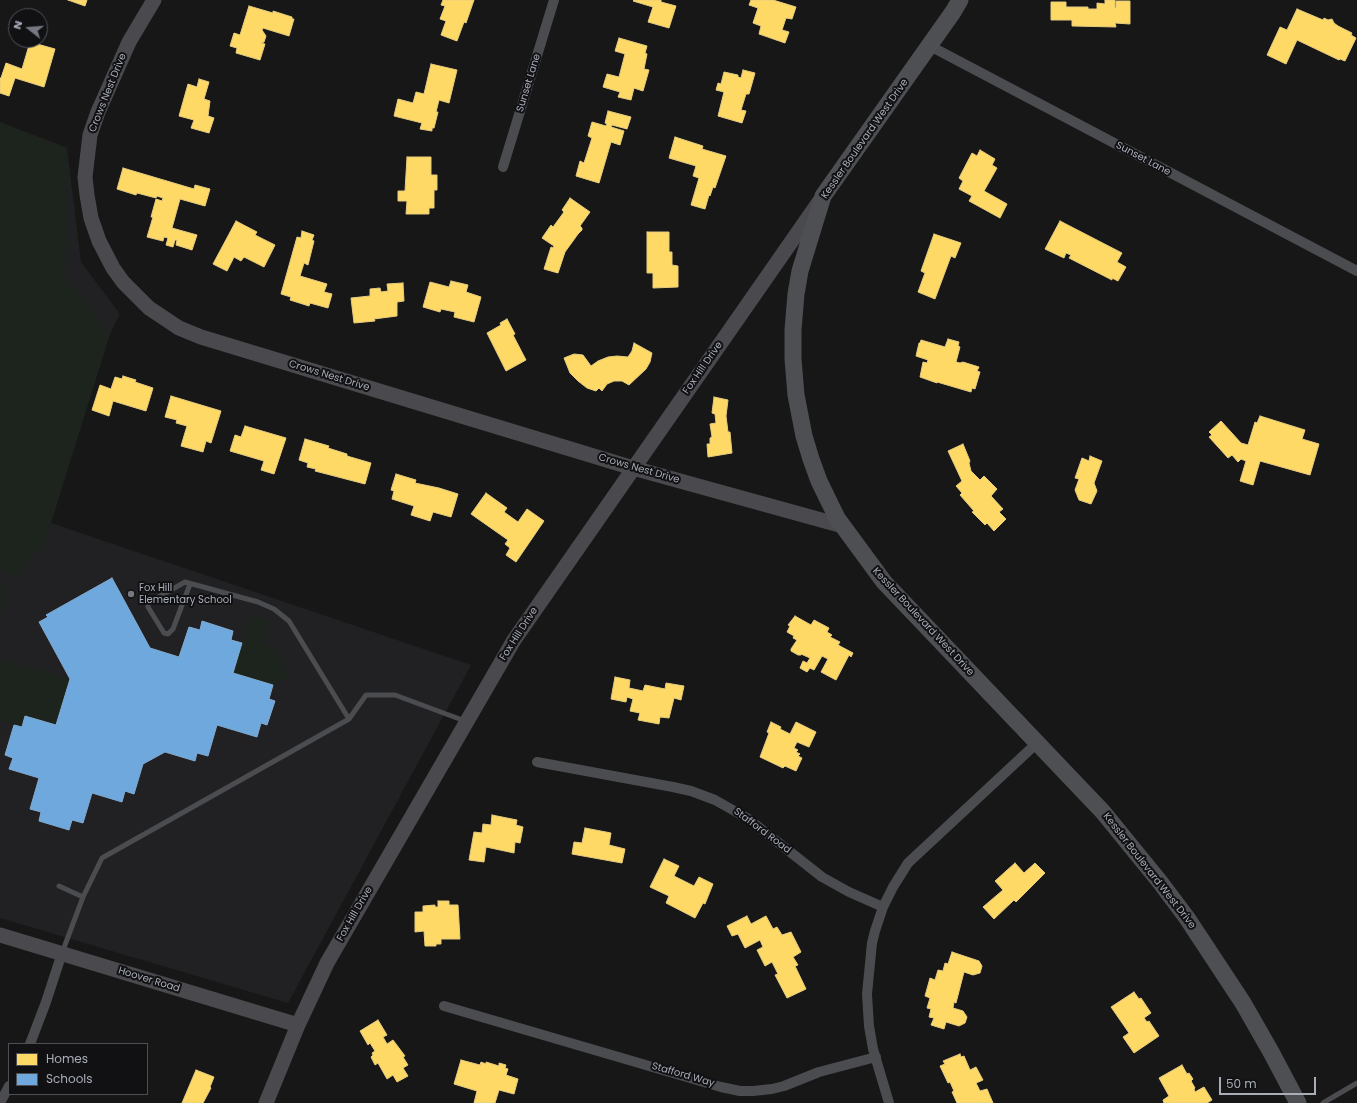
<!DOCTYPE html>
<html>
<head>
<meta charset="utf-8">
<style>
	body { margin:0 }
	#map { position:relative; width:1357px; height:1103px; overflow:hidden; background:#171717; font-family:Poppins,sans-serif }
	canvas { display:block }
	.legend { position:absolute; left:8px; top:1043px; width:140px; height:52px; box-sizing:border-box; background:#111113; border:1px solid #4d4f55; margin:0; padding:5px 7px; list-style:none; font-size:12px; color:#a8adb8 }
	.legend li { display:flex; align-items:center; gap:8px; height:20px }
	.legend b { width:20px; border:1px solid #4d4f55 }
	.north { position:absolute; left:8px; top:8px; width:40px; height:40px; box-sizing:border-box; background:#111113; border:1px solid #4d4f55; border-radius:50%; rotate:287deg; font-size:11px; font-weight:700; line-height:16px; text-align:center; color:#a8adb8 }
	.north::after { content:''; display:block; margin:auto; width:14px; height:18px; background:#757880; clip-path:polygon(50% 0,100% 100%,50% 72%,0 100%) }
	.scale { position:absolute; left:1219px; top:1077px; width:97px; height:18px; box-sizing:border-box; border:2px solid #a8adb8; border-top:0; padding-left:5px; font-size:12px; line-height:14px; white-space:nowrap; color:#a8adb8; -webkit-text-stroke:3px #111113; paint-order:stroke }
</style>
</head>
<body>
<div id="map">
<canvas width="1357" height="1103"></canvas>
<ul class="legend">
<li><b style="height:11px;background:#ffd966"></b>Homes</li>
<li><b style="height:11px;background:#6fa8dc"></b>Schools</li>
</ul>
<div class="north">N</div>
<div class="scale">50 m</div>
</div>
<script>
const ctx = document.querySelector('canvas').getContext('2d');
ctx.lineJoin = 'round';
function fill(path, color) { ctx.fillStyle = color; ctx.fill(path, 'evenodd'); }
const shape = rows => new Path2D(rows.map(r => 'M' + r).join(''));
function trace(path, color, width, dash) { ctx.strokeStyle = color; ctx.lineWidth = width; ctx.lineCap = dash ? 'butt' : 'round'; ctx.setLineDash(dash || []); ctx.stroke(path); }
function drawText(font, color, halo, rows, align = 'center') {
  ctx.font = font + ' Poppins,sans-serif'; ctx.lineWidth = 4; ctx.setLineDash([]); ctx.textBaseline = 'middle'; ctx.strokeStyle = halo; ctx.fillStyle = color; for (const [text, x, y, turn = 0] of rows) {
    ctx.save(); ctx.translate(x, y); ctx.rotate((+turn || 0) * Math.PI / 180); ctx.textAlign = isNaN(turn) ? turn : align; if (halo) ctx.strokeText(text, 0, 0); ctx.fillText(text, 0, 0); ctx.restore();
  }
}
const built = shape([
	[0,122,67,148,81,262,120,314,110,334,51,523,471,665,288,1003,0,918]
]);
const green = shape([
	[0,122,67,148,66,278,110,334,44,544,16,575,0,570],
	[0,578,4,587,5,599,0,619],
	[250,613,270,620,262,644,273,648,289,675,273,685,233,673],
	[2,659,70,679,56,725,22,727,0,721,0,666]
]);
const homes = shape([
	[68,0,87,0,85,6,68,0],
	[443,0,474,0,466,23,464,22,457,41,441,35,446,21,440,19,445,6,441,5,443,0],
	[634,0,661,0,661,2,676,6,669,28,648,22,653,7,633,1,634,0],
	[751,0,773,0,796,7,792,19,786,18,782,30,789,32,785,43,759,34,761,26,753,23,758,8,749,5,751,0],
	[1105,0,1115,0,1115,8,1116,8,1116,1,1130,1,1130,24,1115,23,1116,27,1072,26,1072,20,1051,20,1051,2,1066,2,1066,7,1088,7,1088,9,1097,9,1097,3,1105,4,1105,0],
	[249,6,273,13,273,11,292,17,292,19,294,19,289,36,263,28,262,30,266,36,264,42,261,43,265,44,260,60,236,53,237,48,230,46,234,33,240,35,249,6],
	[1297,9,1323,20,1324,18,1328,20,1332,19,1334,23,1338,26,1352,33,1351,35,1356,38,1345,61,1340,59,1339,60,1297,40,1286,64,1267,55,1280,27,1287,30,1297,9],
	[619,38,647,46,645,53,647,54,644,69,649,70,643,91,634,88,631,100,618,97,620,92,603,87,607,74,619,77,625,54,615,51,619,38],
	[30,42,55,49,44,87,15,78,9,96,0,93,0,78,1,78,6,63,22,69,30,42],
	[431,64,457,70,449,103,439,100,436,112,438,112,434,128,432,128,432,131,420,129,422,123,394,116,398,99,413,103,416,92,424,94,431,64],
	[743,70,755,73,749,94,746,94,741,110,746,111,742,123,718,116,724,92,716,90,718,83,721,84,724,72,738,75,738,77,741,78,743,70],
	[199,79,209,82,204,99,210,101,208,116,214,118,209,133,191,128,194,120,179,116,188,84,197,87,199,79],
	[608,111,631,117,627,129,612,125,611,127,624,131,620,145,611,142,599,183,576,176,580,161,584,163,592,138,588,136,592,122,606,126,607,124,605,123,608,111],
	[675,137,703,146,702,149,726,156,715,188,713,187,710,196,709,195,705,209,691,205,699,178,693,176,696,166,669,158,675,137],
	[980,150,995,159,992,165,997,168,984,191,1007,204,1000,218,969,201,972,196,959,189,963,181,959,178,972,153,977,156,980,150],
	[407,157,431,157,431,175,437,175,437,190,434,190,434,208,429,208,429,214,406,214,407,201,398,201,398,191,405,191,407,157],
	[123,168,194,189,195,185,210,189,205,206,180,199,172,228,197,235,192,250,176,245,177,240,175,240,173,247,166,245,168,238,164,237,163,241,147,237,153,217,151,217,156,199,162,201,163,198,157,196,156,198,137,193,136,195,117,189,123,168],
	[570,198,590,212,580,226,582,228,582,230,578,234,565,252,558,273,544,269,551,247,553,248,554,246,542,238,551,225,553,227,564,212,562,210,570,198],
	[236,221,257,232,255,235,275,245,264,267,244,257,241,261,234,257,227,271,213,264,236,221],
	[1060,221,1122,253,1117,262,1126,267,1118,281,1112,278,1112,280,1069,258,1071,255,1066,253,1064,258,1045,249,1060,221],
	[302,231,314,235,312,240,314,241,308,265,304,263,300,276,327,284,324,292,332,294,328,308,310,303,309,306,290,300,291,297,281,294,297,237,301,238,302,231],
	[647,232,669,232,669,252,672,252,672,265,678,266,678,287,653,288,653,273,647,273,647,232],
	[934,234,961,243,955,258,951,256,935,299,918,292,925,273,921,271,934,234],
	[451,281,468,285,466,292,481,297,474,322,454,317,455,312,441,309,440,312,423,307,430,282,449,287,451,281],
	[403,283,404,301,397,302,397,316,374,319,375,321,354,323,351,298,370,296,370,289,380,288,381,292,388,291,387,284,403,283],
	[507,319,515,334,513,335,526,360,506,371,487,333,501,325,500,323,507,319],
	[948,339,959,342,958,346,960,347,956,362,960,363,963,362,979,367,977,371,980,372,975,389,972,388,971,392,937,382,937,383,920,377,923,362,927,363,928,360,916,356,919,343,920,343,921,340,945,347,948,339],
	[634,343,652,353,650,362,646,369,629,385,622,381,614,381,607,384,602,391,599,388,596,391,587,388,578,381,570,373,564,358,574,354,583,355,591,366,598,361,608,357,617,356,628,357,632,351,634,343],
	[123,376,136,380,135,382,153,388,146,411,113,401,109,416,92,410,100,385,111,389,115,377,122,379,123,376],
	[171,396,221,411,211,443,206,441,203,452,181,446,187,426,176,423,177,420,165,417,171,396],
	[714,397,728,400,726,416,728,432,730,432,732,453,708,457,707,444,710,444,710,438,712,437,710,424,716,423,715,414,712,413,714,397],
	[1260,416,1305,430,1302,439,1319,444,1310,475,1260,461,1253,485,1240,481,1246,461,1241,459,1238,462,1232,455,1228,458,1209,437,1212,435,1209,432,1221,421,1241,443,1248,445,1255,422,1257,423,1260,416],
	[245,426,286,438,274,474,261,470,264,461,230,451,235,435,241,437,245,426],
	[305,439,329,446,328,448,347,454,347,456,371,463,365,484,315,471,316,469,307,467,308,463,299,460,305,439],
	[963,444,970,461,969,463,971,471,980,480,984,476,997,489,991,496,1003,509,999,512,1006,519,994,531,987,523,985,525,972,512,974,511,960,495,962,493,956,486,962,481,948,451,963,444],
	[1090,456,1102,461,1094,483,1097,491,1091,504,1079,500,1075,490,1079,479,1075,478,1082,458,1089,461,1090,456],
	[396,474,416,480,415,483,439,488,458,494,451,517,433,512,430,521,411,515,414,506,392,499,394,491,391,490,396,474],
	[486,493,507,508,504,512,518,522,527,509,544,521,516,562,506,555,510,548,505,544,508,540,471,514,486,493],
	[795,616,811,625,814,620,829,628,827,632,832,635,830,637,840,642,838,645,853,653,851,657,849,655,836,680,821,672,828,659,822,656,814,670,810,668,807,672,800,668,803,661,807,663,810,658,801,654,801,655,798,655,791,651,791,649,797,640,793,638,794,636,787,632,790,626,788,625,795,616],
	[615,677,630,680,629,688,643,691,645,685,665,689,666,683,684,686,681,700,674,698,669,718,660,717,659,724,638,720,640,713,630,711,633,699,627,697,626,702,611,699,615,677],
	[771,722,781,727,780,729,790,734,796,722,816,732,809,747,797,742,794,748,798,750,796,752,800,754,798,756,802,758,796,771,785,766,783,768,760,757,769,733,767,732,771,722],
	[492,815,517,820,516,825,523,827,520,843,515,842,514,853,486,847,484,862,469,860,474,832,482,833,483,824,491,825,492,815],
	[585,828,611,833,609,845,625,849,622,863,572,854,574,842,582,843,585,828],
	[664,859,679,866,674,876,694,886,699,877,713,884,705,904,703,903,695,918,666,903,669,896,650,887,664,859],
	[1015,863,1024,873,1035,863,1045,873,1016,902,1014,900,994,919,983,907,1003,890,995,881,1015,863],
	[438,901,449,901,449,905,458,905,460,939,441,939,441,944,436,944,436,946,425,946,424,931,415,932,415,912,423,912,423,906,435,905,435,907,438,907,438,901],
	[747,916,751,924,766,916,773,929,777,927,782,935,791,932,801,952,793,957,798,965,795,966,806,989,787,998,775,975,778,974,772,962,765,966,757,950,763,947,760,940,745,948,738,934,732,936,727,926,747,916],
	[952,952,979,961,982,966,980,973,973,975,964,972,956,1003,954,1002,953,1008,963,1011,967,1017,965,1023,959,1026,946,1022,944,1029,931,1025,934,1018,929,1017,931,1009,927,1008,930,998,925,996,930,978,935,980,938,970,943,971,945,963,948,964,952,952],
	[1134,992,1139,999,1141,998,1151,1013,1144,1018,1147,1022,1149,1021,1159,1036,1134,1053,1123,1037,1129,1033,1111,1007,1134,992],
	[378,1020,387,1035,383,1037,387,1044,393,1040,405,1056,403,1057,408,1065,403,1068,408,1076,397,1082,393,1075,387,1079,378,1063,375,1065,371,1057,373,1055,372,1053,375,1051,370,1043,368,1045,360,1031,378,1020],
	[960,1054,961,1057,964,1056,970,1070,976,1067,983,1080,976,1083,980,1091,987,1089,993,1103,957,1103,952,1092,954,1091,950,1082,948,1083,940,1066,945,1064,943,1061,960,1054],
	[461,1060,480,1065,481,1062,486,1064,486,1062,499,1066,499,1063,506,1065,505,1068,508,1069,506,1075,518,1079,514,1094,499,1090,495,1103,474,1103,477,1091,454,1084,461,1060],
	[1182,1065,1187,1074,1189,1073,1193,1079,1191,1081,1195,1088,1194,1089,1195,1092,1204,1087,1212,1100,1207,1103,1164,1103,1163,1100,1169,1096,1159,1078,1182,1065],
	[196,1070,214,1077,210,1087,211,1088,203,1103,182,1103,196,1070]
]);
const schools = shape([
	[112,578,150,648,179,657,189,627,200,630,202,621,233,631,231,640,242,643,233,673,273,685,269,699,275,701,267,725,261,723,257,737,217,725,208,756,197,753,195,761,165,752,143,764,134,794,125,791,122,802,92,793,83,823,72,820,69,830,39,821,41,812,30,809,39,778,9,769,13,758,5,755,14,725,22,727,25,716,56,725,70,679,39,622,48,617,46,615,112,578]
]);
const lane = shape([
	[190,584,173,629,168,634,164,633,148,607,148,603,185,582,258,602,274,609,289,621,349,719],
	[59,886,83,897],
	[62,953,83,897,102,858,349,719,366,695,395,695,465,721],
	[1323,1103,1357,1083]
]);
const street = shape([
	[930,46,1357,271],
	[503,167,554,0],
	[537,762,673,787,691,791,715,800,747,818,822,877,849,892,883,907],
	[444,1006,721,1087,740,1091,753,1091,772,1089,784,1086,819,1072,876,1057],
	[30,1044,46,1002,62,953],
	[0,1103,9,1086],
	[889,1103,873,1049,869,1026,867,994,872,943,875,931,883,907,893,887,908,863,1037,743]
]);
const secondary = shape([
	[154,0,129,42,98,112,90,135,85,177,87,195,91,218,99,241,113,268,123,282,149,308,179,328,201,337,633,468,843,526],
	[0,935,298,1025],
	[266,1103,298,1025,327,963,514,640,819,202]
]);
const primary = shape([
	[960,0,953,12,823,196,800,271,796,294,793,330,793,359,796,395,804,436,811,459,819,481,837,518,884,582,1103,812,1160,882,1187,918,1243,1003,1271,1052,1298,1103]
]);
const markers = [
	[131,594,4,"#757880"]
];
const streetNames = [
	["Sunset Lane",529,83,-73],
	["Crows Nest Drive",108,93,-68],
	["Kessler Boulevard West Drive",865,139,-55],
	["Sunset Lane",1143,159,28],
	["Fox Hill Drive",703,368,-55],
	["Crows Nest Drive",329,376,17],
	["Crows Nest Drive",639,469,16],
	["Kessler Boulevard West Drive",923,622,47],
	["Fox Hill Drive",519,634,-57],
	["Stafford Road",762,831,37],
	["Kessler Boulevard West Drive",1149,871,52],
	["Fox Hill Drive",355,914,-60],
	["Hoover Road",149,980,17],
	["Stafford Way",683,1075,16]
];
const poiNames = [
	["Fox Hill",139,588],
	["Elementary School",139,600]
];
fill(built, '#212123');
fill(green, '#1d241e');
fill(homes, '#ffd966');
trace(homes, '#e5cc7f', 1);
fill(schools, '#6fa8dc');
trace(schools, '#80aad1', 1);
trace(lane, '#4b4c50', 5);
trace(street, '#4b4c50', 10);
trace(secondary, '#4a4a4e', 15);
trace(primary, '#4d4f52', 17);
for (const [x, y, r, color] of markers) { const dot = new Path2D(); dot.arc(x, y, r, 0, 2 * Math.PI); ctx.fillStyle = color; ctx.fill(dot); trace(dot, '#111113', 1.5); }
drawText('10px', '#a8adb8', '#111113', streetNames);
drawText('10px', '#a8adb8', '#111113', poiNames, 'left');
</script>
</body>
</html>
